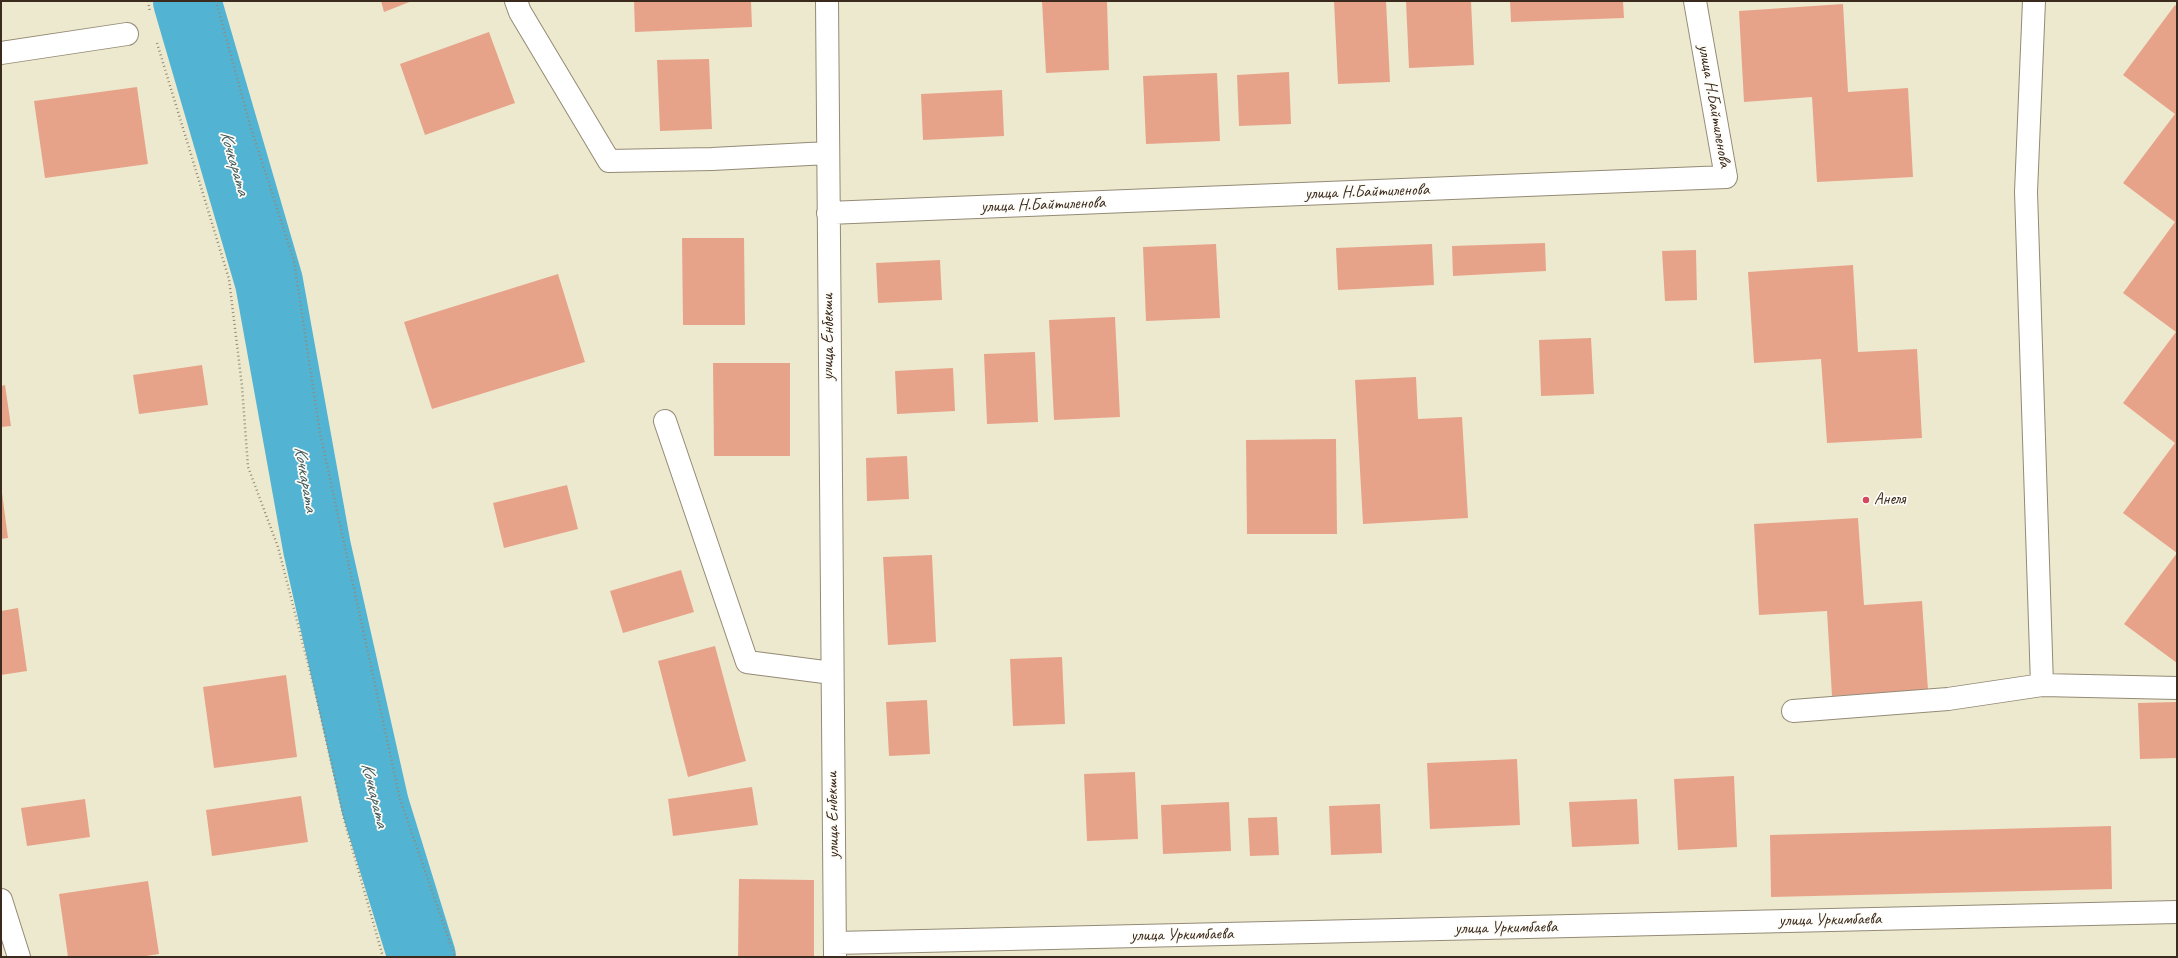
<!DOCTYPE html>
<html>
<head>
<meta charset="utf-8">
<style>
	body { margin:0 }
	#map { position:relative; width:2178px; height:958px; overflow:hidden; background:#ede9ce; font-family:Caveat,sans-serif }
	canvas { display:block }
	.frame { position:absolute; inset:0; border:2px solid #3b2a1e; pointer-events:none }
</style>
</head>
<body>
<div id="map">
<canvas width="2178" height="958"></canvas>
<div class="frame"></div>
</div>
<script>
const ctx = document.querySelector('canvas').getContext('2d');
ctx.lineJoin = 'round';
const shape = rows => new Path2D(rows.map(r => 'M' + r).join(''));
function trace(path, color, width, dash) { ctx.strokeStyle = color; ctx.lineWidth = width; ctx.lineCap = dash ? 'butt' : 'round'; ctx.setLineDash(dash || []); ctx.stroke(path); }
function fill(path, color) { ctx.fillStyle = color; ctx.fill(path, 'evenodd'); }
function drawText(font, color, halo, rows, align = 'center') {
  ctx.font = font + ' Caveat,sans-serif'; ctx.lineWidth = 3.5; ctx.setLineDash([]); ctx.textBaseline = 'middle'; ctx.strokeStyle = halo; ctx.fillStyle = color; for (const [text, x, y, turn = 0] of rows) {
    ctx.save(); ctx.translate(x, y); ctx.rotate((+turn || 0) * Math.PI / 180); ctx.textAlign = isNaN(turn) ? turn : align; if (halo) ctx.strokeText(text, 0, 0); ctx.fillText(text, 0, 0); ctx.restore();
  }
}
const river = shape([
	[187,1,269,282,317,548,375,805,422,957]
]);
const building = shape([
	[381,1,412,1,384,12],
	[634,1,751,1,752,27,635,32],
	[1042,1,1107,1,1109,70,1046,73],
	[1334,1,1386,1,1390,82,1338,84],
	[1406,1,1471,1,1474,65,1409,68],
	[1510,1,1623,1,1624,18,1511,22],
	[1843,4,1848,92,1908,88,1913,177,1817,182,1812,97,1744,102,1739,11],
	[2175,5,2177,7,2177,663,2124,624,2177,553,2123,513,2175,443,2123,403,2176,332,2123,293,2175,222,2123,183,2175,114,2123,75],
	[489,32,515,103,425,135,400,64],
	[709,59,712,129,660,131,657,60],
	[1289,72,1291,124,1239,126,1237,75],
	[1217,73,1220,141,1146,144,1143,76],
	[137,87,148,164,45,178,34,101],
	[1002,90,1004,136,923,140,921,94],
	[682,238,744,238,745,325,683,325],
	[1545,243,1546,271,1453,276,1452,246],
	[1216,244,1220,318,1146,321,1143,247],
	[1432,244,1434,285,1338,290,1336,248],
	[1696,250,1697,300,1665,301,1662,251],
	[940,260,942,300,878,303,876,263],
	[1853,265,1858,352,1917,349,1922,438,1827,443,1821,359,1754,363,1748,272],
	[558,274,585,362,432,409,404,322],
	[1115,317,1120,417,1054,420,1049,320],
	[1591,338,1594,394,1541,396,1539,340],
	[1035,352,1038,422,987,424,984,354],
	[713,363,790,363,790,456,714,456],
	[202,365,208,405,139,414,133,375],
	[953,368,955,411,897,414,895,371],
	[1416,377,1418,419,1462,417,1468,518,1363,524,1355,380],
	[5,385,11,426,1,427,1,386],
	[1336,439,1337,534,1247,534,1246,440],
	[907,456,909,499,867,501,866,458],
	[567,485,578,529,504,548,493,503],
	[2,493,8,538,1,539,1,494],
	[1858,518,1864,605,1922,601,1928,690,1832,696,1827,611,1759,615,1754,524],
	[932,555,936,642,888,645,883,557],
	[681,570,694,612,623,633,610,591],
	[18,608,27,671,1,675,1,611],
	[715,646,746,761,688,777,658,661],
	[1062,657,1065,724,1013,726,1010,659],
	[286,675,297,757,214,768,203,687],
	[927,700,930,754,889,756,886,702],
	[2177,702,2177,758,2140,759,2138,703],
	[1517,759,1520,825,1430,829,1427,763],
	[1135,772,1138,839,1087,841,1084,774],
	[1734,776,1737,847,1678,850,1674,779],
	[752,787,758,825,673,836,668,799],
	[301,796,308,842,212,856,206,810],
	[85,799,90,837,27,846,21,808],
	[1637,799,1639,844,1572,847,1569,802],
	[1229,802,1231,851,1163,854,1161,805],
	[1380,804,1382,853,1331,855,1329,806],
	[1277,817,1279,855,1250,856,1248,818],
	[2111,826,2112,889,1771,897,1770,835],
	[739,879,814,880,814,957,738,957],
	[148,881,159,954,140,957,68,957,59,894]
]);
const path = shape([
	[148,1,150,12],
	[216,1,250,125,294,261,320,433,400,799,455,957],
	[157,43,229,279,242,386,248,467,278,547,315,691,345,823,383,957]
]);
const minor = shape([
	[516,1,520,12,609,161,712,159,828,153],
	[827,1,835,957],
	[2034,1,2026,192,2042,685,2177,688],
	[1,53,127,34],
	[828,213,1726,177,1695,1],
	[665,421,747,662,832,673],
	[1793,711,1948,699,2042,685],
	[1,900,19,957],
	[835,943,2177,912]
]);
const markers = [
	[1866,500,4,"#d1495b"]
];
const streetNames = [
	["улица Н.Байтиленова",1714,106,80],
	["улица Н.Байтиленова",1367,192,-2],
	["улица Н.Байтиленова",1043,205,-2],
	["улица Енбекши",829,337,-90],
	["улица Енбекши",833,815,-91],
	["улица Уркимбаева",1830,920,-1],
	["улица Уркимбаева",1506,928,-1],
	["улица Уркимбаева",1182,935,-1]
];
const poiNames = [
	["Анеля",1874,500]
];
const waterNames = [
	["Кочкарата",234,163,74],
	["Кочкарата",305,479,80],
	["Кочкарата",374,795,76]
];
trace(river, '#53b3d2', 68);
fill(building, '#e7a38a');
trace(minor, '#948a76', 24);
trace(path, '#948a76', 2.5, [1, 3]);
trace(minor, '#fff', 22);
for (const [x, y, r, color] of markers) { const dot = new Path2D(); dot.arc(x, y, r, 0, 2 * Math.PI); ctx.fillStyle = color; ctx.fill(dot); trace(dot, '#fdfcf7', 1.5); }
drawText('17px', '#3b2a1e', '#fdfcf7', streetNames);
drawText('17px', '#3b2a1e', '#fdfcf7', poiNames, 'left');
drawText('italic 18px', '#435a5d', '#fdfcf7', waterNames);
</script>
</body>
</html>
